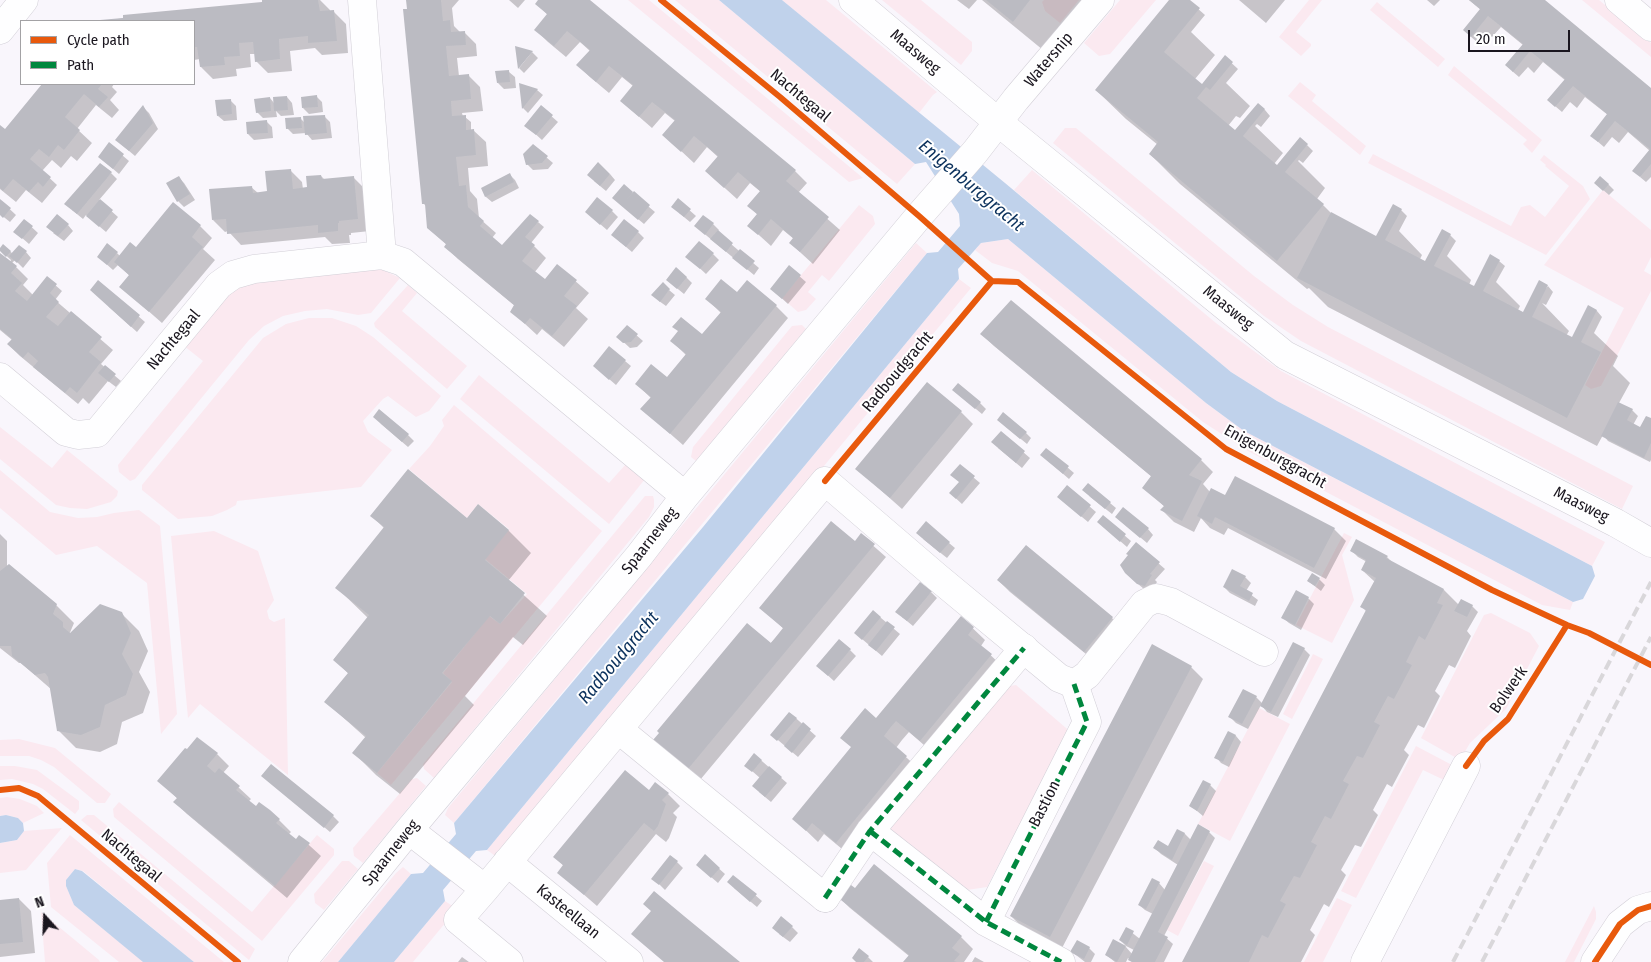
<!DOCTYPE html>
<html>
<head>
<meta charset="utf-8">
<style>
	body { margin:0 }
	#map { position:relative; width:1651px; height:962px; overflow:hidden; background:#f9f6fc; font-family:"Fira Sans Condensed",sans-serif }
	canvas { display:block }
	.legend { position:absolute; left:20px; top:20px; width:175px; height:65px; box-sizing:border-box; background:#fff; border:1px solid #a3a2a5; margin:0; padding:6px 9px; list-style:none; font-size:15px; color:#1a161f }
	.legend li { display:flex; align-items:center; gap:10px; height:25px }
	.legend b { width:25px; border:1px solid #a3a2a5 }
	.north { position:absolute; left:20px; top:892px; width:50px; height:50px; -webkit-text-stroke:4px #fff; paint-order:stroke; rotate:340deg; font-size:14px; font-weight:700; line-height:20px; text-align:center; color:#1a161f }
	.north::after { content:''; display:block; margin:auto; width:18px; height:22px; background:#1a161f; clip-path:polygon(50% 0,100% 100%,50% 72%,0 100%) }
	.scale { position:absolute; left:1468px; top:30px; width:102px; height:22px; box-sizing:border-box; border:2px solid #1a161f; border-top:0; padding-left:6px; font-size:15px; line-height:18px; white-space:nowrap; color:#1a161f; -webkit-text-stroke:4px #fff; paint-order:stroke }
</style>
</head>
<body>
<div id="map">
<canvas width="1651" height="962"></canvas>
<ul class="legend">
<li><b style="height:6px;background:#e8590c"></b>Cycle path</li>
<li><b style="height:6px;background:#00873e"></b>Path</li>
</ul>
<div class="north">N</div>
<div class="scale">20 m</div>
</div>
<script>
const ctx = document.querySelector('canvas').getContext('2d');
ctx.lineJoin = 'round';
function fill(path, color) { ctx.fillStyle = color; ctx.fill(path, 'evenodd'); }
const shape = rows => new Path2D(rows.map(r => 'M' + r).join(''));
function trace(path, color, width, dash) { ctx.strokeStyle = color; ctx.lineWidth = width; ctx.lineCap = dash ? 'butt' : 'round'; ctx.setLineDash(dash || []); ctx.stroke(path); }
function drawText(font, color, halo, rows, align = 'center') {
  ctx.font = font + ' "Fira Sans Condensed",sans-serif'; ctx.lineWidth = 4; ctx.setLineDash([]); ctx.textBaseline = 'middle'; ctx.strokeStyle = halo; ctx.fillStyle = color; for (const [text, x, y, turn = 0] of rows) {
    ctx.save(); ctx.translate(x, y); ctx.rotate((+turn || 0) * Math.PI / 180); ctx.textAlign = isNaN(turn) ? turn : align; if (halo) ctx.strokeText(text, 0, 0); ctx.fillText(text, 0, 0); ctx.restore();
  }
}
const green = shape([
	[628,0,649,0,863,178,849,182],
	[675,0,719,0,915,164,897,184],
	[782,0,826,0,937,92,933,95,919,113],
	[882,0,921,0,972,42,972,51,961,65],
	[1044,0,1079,0,1060,23,1045,11,1042,2],
	[1120,0,1156,0,1110,54,1099,56,1084,43],
	[1309,0,1322,0,1296,32,1311,44,1311,46,1301,56,1279,37],
	[1582,0,1599,0,1651,43,1651,57],
	[1377,2,1445,59,1438,67,1370,10],
	[1454,66,1542,140,1532,153,1523,144,1527,140,1448,75],
	[1300,82,1316,95,1312,101,1366,146,1360,155,1288,96],
	[1065,128,1076,128,1254,276,1293,305,1328,327,1633,486,1622,509,1301,341,1264,316,1053,143],
	[1373,154,1511,226,1521,207,1530,205,1545,217,1569,186,1545,166,1546,165,1540,160,1544,155,1583,186,1590,199,1546,255,1368,163],
	[1032,170,1216,323,1281,371,1605,542,1592,566,1277,401,1231,372,1014,190],
	[1603,190,1651,230,1651,257,1644,271,1651,275,1651,291,1601,386,1591,389,1585,385,1624,308,1544,265],
	[859,205,873,216,875,224,829,281,822,275,808,292,816,299,806,310,798,312,782,298],
	[1008,239,1206,403,1244,431,1573,602,1570,610,1542,605,1248,451,1203,422,1018,271,992,263,975,250,981,243],
	[916,243,927,253,454,823,445,815,448,808],
	[369,269,381,269,400,278,371,313,358,315,327,309,305,311,283,316,264,326,249,340,135,479,130,481,119,472,118,465,203,361,184,346,226,294,241,283],
	[959,279,971,288,543,806,498,858,487,850],
	[408,285,417,293,402,311,467,366,447,389,375,327,374,323],
	[309,318,332,318,356,326,373,337,441,396,429,411,416,417,388,396,383,399,363,421,368,432,392,450,361,487,237,501,236,505,227,510,212,516,178,519,142,490,142,485,263,338,286,324],
	[802,325,806,329,696,461,691,457,693,447,792,326],
	[479,375,609,483,626,464,645,479,609,524,460,399],
	[454,405,602,531,391,785,377,773,452,682,443,673,489,616,500,624,527,594,485,559,509,529,478,504,467,518,409,469,430,446,444,426,442,420],
	[0,427,52,468,67,450,118,491,117,496,111,502,87,509,70,508,56,505,0,459],
	[0,470,50,512,78,518,97,517,114,513,139,510,160,526,177,714,161,734,147,583,97,546,56,555,0,508],
	[645,496,653,496,654,500,654,507,649,517,434,778,424,769,423,764],
	[214,531,258,551,274,600,267,611,269,619,274,622,285,618,288,775,200,704,188,718,171,536],
	[1344,533,1352,537,1342,555,1354,600,1332,643,1296,625],
	[1491,613,1530,633,1539,646,1506,709,1470,743,1460,760,1421,738,1484,615],
	[1313,654,1323,659,1292,719,1283,714],
	[1016,685,1073,734,1033,799,987,887,967,890,888,828,1010,686],
	[1259,708,1290,724,1230,841,1198,824],
	[19,739,55,748,111,794,105,803,97,803,54,767,41,760,29,756,0,756,0,740],
	[1416,746,1452,765,1444,780,1423,770,1356,898,1341,891],
	[0,766,15,766,37,770,79,801,79,809,75,814,43,789,33,784,12,779,0,780],
	[417,778,426,786,363,863,354,856,353,848,412,779],
	[7,797,20,799,37,806,44,813,23,823,18,818,6,815,0,816,0,798],
	[119,802,252,912,317,835,334,849,334,855,262,941,114,817,113,809],
	[87,815,94,815,255,949,249,960,81,820],
	[62,828,26,870,0,873,0,843,17,840,24,831],
	[70,835,224,962,194,962,83,871,75,869,66,880,66,886,74,905,144,962,119,962,51,907,47,863],
	[342,861,349,861,358,869,324,910,315,903,314,894],
	[1204,861,1214,866,1178,936,1167,930],
	[403,867,411,874,338,962,322,962,396,873],
	[1337,898,1352,905,1323,962,1304,962],
	[445,901,454,907,451,916,413,962,394,962],
	[1594,906,1596,912,1596,919,1574,962,1565,962],
	[41,912,99,960,100,962,45,962]
]);
const water = shape([
	[719,0,782,0,1005,183,1231,372,1277,401,1592,566,1595,576,1583,599,1573,602,1244,431,1206,403,1008,239,981,243,958,269,959,279,487,850,476,851,443,890,445,901,394,962,338,962,411,874,423,873,456,834,454,823,703,527,927,253,938,252,960,226,959,214,926,162,915,164],
	[6,815,18,818,23,823,24,831,17,840,0,843,0,816],
	[75,869,82,871,194,962,143,962,74,905,66,886,66,880]
]);
const shadow = shape([
	[263,0,320,0,330,10,330,12,334,12,346,24,348,53,322,55,315,48,290,51,292,71,268,73,256,61,255,54,250,54,251,67,236,69,237,76,213,79,201,67,200,59,194,60,194,21,99,21,263,3],
	[407,0,459,0,452,8,454,26,461,33,464,32,476,44,477,56,457,58,459,76,468,75,480,87,483,111,462,113,463,117,465,117,471,122,471,131,473,130,486,142,488,166,468,168,470,191,477,199,479,218,496,233,492,238,503,247,538,222,544,227,531,243,546,258,534,273,545,281,558,266,589,293,576,308,588,319,564,347,542,329,537,335,511,311,515,306,458,259,446,247,447,245,428,228,426,206,423,203],
	[509,0,525,0,518,8],
	[540,0,589,0,795,171,807,183,798,193,840,230,813,264,790,243,794,239,783,230,771,246,749,226,758,215,749,206,761,192,750,183,737,199,706,171,718,157,707,147,694,163,664,135,675,121,665,113,652,128,621,101,633,86,622,77,609,93,590,77,578,65,590,51,580,42,566,57,548,42,536,30,548,15,537,4],
	[957,0,977,0,969,9],
	[982,0,1084,0,1043,50],
	[1171,0,1188,0,1205,15,1191,32,1215,55,1195,79,1202,86,1225,57,1238,69,1226,83,1250,106,1240,118,1236,116,1228,126,1235,132,1258,104,1265,110,1270,116,1261,127,1257,124,1255,126,1283,153,1274,164,1277,167,1307,145,1313,151,1303,163,1299,160,1298,161,1325,188,1317,199,1333,215,1377,237,1401,210,1407,216,1399,231,1422,255,1420,259,1426,262,1450,235,1456,241,1447,256,1471,280,1469,285,1475,288,1499,261,1505,266,1496,282,1520,306,1518,310,1523,313,1548,286,1553,292,1546,305,1542,303,1569,331,1566,336,1572,339,1589,307,1597,311,1602,317,1594,333,1618,356,1613,366,1630,383,1619,403,1632,410,1638,416,1633,425,1641,429,1651,420,1651,460,1650,462,1608,441,1603,435,1597,446,1328,307,1309,288,1307,289,1180,184,1150,154,1158,145,1126,119,1096,90],
	[1239,0,1285,0,1266,23],
	[1427,0,1440,0,1434,6],
	[1469,0,1543,0,1651,90,1651,177,1646,182,1640,177,1650,151,1628,132,1619,143,1612,137,1604,147,1597,141,1608,115,1585,97,1577,108,1570,102,1562,112,1555,106,1566,81,1543,62,1534,73,1528,67,1519,77,1512,71,1523,45,1501,27,1492,37,1485,32,1477,42,1470,36,1481,10],
	[532,52,538,58,524,73,519,68],
	[509,72,515,77,516,88,504,89,498,83],
	[44,84,114,84,112,87,117,92,110,100,119,110,112,118,96,105,77,129,92,143,77,161,71,156,61,168,52,160,42,171,57,185,42,203,26,190,16,202,0,189,0,127,5,131],
	[520,84,537,90,543,95,528,113,523,108],
	[316,96,322,102,323,112,309,114,303,108],
	[287,97,292,103,294,115,281,116,276,111,277,117,263,118,257,112,270,98,274,103],
	[230,100,236,106,237,120,224,121,218,116],
	[143,107,149,113,158,129,135,156,122,145],
	[541,107,558,122,542,140,532,131],
	[324,116,330,122,332,138,312,140,306,133,293,134,287,128,300,118,305,123],
	[266,121,272,127,273,138,254,140,248,134],
	[109,144,129,161,119,174,105,162],
	[533,146,553,163,548,169,533,170,527,164],
	[290,170,302,182,303,189,308,189,321,176,325,180,353,177,365,189,370,231,351,233,351,235,349,235,350,243,332,244,325,237,241,245,228,231,225,232,213,220,251,187,258,193,268,192],
	[111,173,117,179,99,200,118,217,106,232,86,215,83,219,72,210],
	[509,174,515,180,519,188,492,202,486,197,482,189],
	[610,174,615,180,606,191,594,181],
	[178,177,184,183,195,200,184,207,178,201],
	[1608,184,1614,190,1609,195,1602,189],
	[624,186,655,212,644,224,620,204],
	[0,200,16,215,10,222,0,214],
	[678,200,696,216,690,222,679,213],
	[612,211,618,217,607,230,592,217],
	[24,220,38,233,29,244,21,237],
	[713,224,719,230,717,232,759,268,754,275,701,231],
	[68,225,73,231,64,241,53,233],
	[200,226,212,238,203,249,215,260,162,323,121,287,130,276,118,265,113,270,104,262,117,253,120,256],
	[638,232,644,238,632,252,619,241],
	[3,245,13,254,26,252,31,258,23,268,15,260,12,263,28,279,23,285,33,295,47,278,62,291,55,300,113,350,101,364,121,381,116,387,108,381,89,404,83,398,78,404,20,356,8,344,12,340,0,330,0,254,10,262,11,260,0,250],
	[713,254,719,260,706,274,693,262],
	[789,267,806,282,788,304,777,294],
	[686,277,692,283,684,294,673,285],
	[99,282,145,322,137,332,109,307],
	[669,290,675,295,666,306,659,301],
	[737,294,776,306,788,318,683,445,642,409,651,398,636,384,667,379,686,355,672,341,702,336,721,313,707,299],
	[1011,302,1201,460,1213,472,1203,484,1210,492,1334,529,1346,541,1326,579,1228,528,1224,535,1210,528,1201,518,1194,532,1174,522,1162,510,1165,507,1144,487,1152,477,994,346,982,334],
	[627,327,643,341,637,347,630,348,618,337],
	[625,361,631,366,616,385,594,366],
	[953,390,980,403,986,409,982,414],
	[961,412,973,424,902,509,857,469],
	[380,423,408,435,414,441,408,447],
	[1005,426,1026,433,1031,438,1027,444],
	[1001,433,1030,458,1022,468,998,448],
	[1046,449,1074,473,1069,479,1047,460],
	[960,466,980,483,962,504,950,493,960,482],
	[1067,487,1096,512,1088,522,1064,502],
	[1089,496,1110,503,1116,508,1112,514],
	[372,516,467,520,508,530,531,553,508,581,547,616,523,645,513,637,465,696,474,705,400,794,376,775,354,753,366,738,326,702,349,674,334,659,368,618,337,588,385,529],
	[1103,517,1131,541,1127,547,1105,528],
	[1122,522,1148,529,1153,535,1147,543],
	[0,534,7,541,7,568,56,605,74,623,69,635,121,613,139,631,148,651,139,672,150,692,143,713,122,722,117,744,100,752,76,748,58,730,52,690,21,663,19,663,0,648],
	[861,535,886,557,700,780,667,752,784,629,761,608,855,542],
	[923,539,949,543,955,548,947,558],
	[1136,544,1165,569,1155,580,1157,582,1151,591,1144,589,1132,579],
	[1352,551,1387,557,1394,564,1444,590,1459,605,1472,606,1478,612,1467,631,1471,636,1455,668,1449,665,1435,691,1440,696,1424,728,1418,725,1404,750,1409,755,1392,787,1387,784,1373,810,1378,815,1361,847,1355,845,1341,870,1346,875,1329,907,1324,904,1310,930,1315,935,1301,962,1183,962,1367,612,1362,607,1375,582,1362,570,1367,562,1358,557],
	[1245,577,1251,583,1246,591,1258,600,1255,606,1230,593,1224,587],
	[1319,579,1325,585,1321,591,1308,581],
	[998,580,1112,618,1124,630,1097,663,1010,592],
	[931,592,937,598,913,626,902,617],
	[1296,592,1308,598,1314,604,1301,630,1289,623,1283,618],
	[874,612,900,634,882,656,862,639],
	[961,617,985,640,981,646,1003,667,932,752,909,732,902,740,896,748,919,769,848,854,824,834,818,842,794,819],
	[1294,644,1304,649,1310,655,1278,717,1267,712,1261,705,1248,729,1236,723,1230,717,1256,697,1262,703],
	[850,650,856,656,834,681,824,672],
	[1191,667,1203,679,1062,948,1023,928,1011,916],
	[790,713,816,736,798,757,772,735],
	[1228,732,1236,736,1241,742,1229,767,1221,763,1216,757],
	[217,754,229,766,223,773,251,799,248,802,279,820,291,832,289,834,297,841,299,836,321,856,287,898,187,814,175,802,178,799,159,781],
	[755,755,787,783,771,802,759,792,760,778,752,771],
	[269,781,333,816,339,822,330,832],
	[1210,785,1216,791,1203,816,1191,806],
	[649,791,668,794,680,806,673,813,677,817,669,838,666,842,656,834,597,906,559,873,564,866,554,857],
	[1178,831,1185,834,1191,840,1209,832,1215,838,1164,936,1173,944,1164,962,1132,962,1128,958,1126,962,1115,962,1106,955,1114,941,1126,947,1132,954,1134,950,1126,946,1120,940,1126,928,1140,939,1153,914,1145,910,1139,905,1159,883,1165,890,1178,865,1161,854,1155,848,1169,848],
	[671,856,683,868,665,890,659,884],
	[705,856,725,874,718,883,703,870],
	[733,876,762,901,757,907,734,888],
	[855,890,961,937,973,949,964,962,905,962,909,956,850,908,838,896],
	[19,899,31,911,35,953,0,957,0,901],
	[792,927,798,933,790,942,779,934],
	[1077,942,1089,948,1095,954,1091,962,1085,962,1072,952],
	[462,957,469,962,458,962],
	[868,957,873,962,857,962],
	[975,957,984,962,972,962]
]);
const building = shape([
	[262,0,318,0,320,11,334,10,337,41,308,43,308,36,279,39,280,59,255,62,253,42,239,43,240,56,224,57,225,65,200,67,197,47,194,47,194,21,100,21,100,20,123,18,123,15,262,2],
	[406,0,441,0,443,21,450,20,451,32,465,31,466,45,446,46,449,76,469,74,471,99,451,101,452,116,466,115,466,130,474,129,476,155,456,157,459,186,466,185,468,207,484,221,480,226,502,245,530,214,539,221,525,237,535,245,522,261,545,279,557,264,577,280,564,296,577,306,552,336,530,318,525,324,510,312,514,305,444,247,446,244,427,228,425,204,422,204,403,9,407,9],
	[538,0,590,0,796,170,786,181,829,217,800,252,789,243,793,238,771,219,758,235,747,226,757,214,747,206,760,191,738,172,724,188,715,180,705,171,718,156,694,136,681,152,672,144,662,135,675,120,652,102,639,117,620,101,633,85,609,66,596,82,576,65,590,50,567,31,554,46,534,30,547,14,535,4],
	[986,0,1030,0,1013,22],
	[1169,0,1190,0,1200,8,1164,52,1202,84,1225,55,1233,62,1210,90,1206,87,1197,98,1235,130,1258,103,1265,109,1243,136,1277,165,1300,137,1308,144,1285,172,1324,204,1277,261,1149,154,1158,142,1095,90],
	[1469,0,1545,0,1651,88,1651,164,1640,177,1632,171,1650,149,1615,121,1598,142,1590,136,1607,114,1573,86,1555,107,1547,100,1565,79,1530,51,1513,72,1505,65,1523,44,1488,16,1471,37,1463,30,1480,9],
	[515,46,533,51,518,69],
	[509,70,510,82,497,83,495,71],
	[519,83,538,89,522,109],
	[42,84,102,84,98,89,108,97,99,107,84,94,65,117,80,130,64,150,58,145,49,157,39,149,30,159,51,177,43,187,38,182,29,192,13,179,3,191,0,188,0,125,5,129],
	[317,95,318,107,302,108,301,97],
	[287,96,288,110,274,111,273,97],
	[270,97,271,111,256,113,254,99],
	[231,99,232,114,217,116,215,100],
	[143,105,153,123,129,151,115,140],
	[541,105,553,115,536,135,524,126],
	[325,115,327,133,305,135,303,116],
	[301,117,302,128,286,129,285,118],
	[267,120,268,133,247,134,246,122],
	[109,142,124,154,113,169,98,157],
	[533,144,548,156,542,163,526,165,523,154],
	[598,162,610,174,600,186,587,175],
	[100,163,112,172,77,214,64,204],
	[291,169,293,189,307,187,306,176,321,175,322,179,354,176,358,219,339,221,339,223,338,223,338,231,318,233,318,225,227,234,226,219,212,220,209,189,252,186,253,193,267,191,265,171],
	[510,173,514,182,485,197,481,188],
	[179,176,190,194,177,202,166,183],
	[1600,176,1609,184,1603,191,1594,183],
	[624,184,633,192,626,201,634,191,650,205,638,220,612,198],
	[597,197,613,210,600,225,585,212],
	[678,198,691,209,684,217,671,207],
	[0,199,11,208,3,218,0,215],
	[100,199,113,210,99,227,86,216],
	[173,202,201,225,192,237,203,247,149,312,119,287,129,275,114,262,130,242,136,247],
	[1393,204,1402,209,1385,240,1425,261,1442,229,1451,234,1434,266,1474,286,1490,254,1500,260,1483,291,1523,312,1539,280,1548,285,1532,317,1572,337,1588,305,1597,310,1581,342,1601,352,1567,418,1297,278,1331,212,1376,236],
	[57,214,69,224,58,236,46,227],
	[703,215,714,223,705,235,694,226],
	[24,219,33,226,22,239,13,232],
	[624,219,639,231,626,247,611,235],
	[718,230,733,243,726,252,710,239],
	[699,241,714,253,700,269,685,257],
	[107,243,118,252,107,265,97,257],
	[3,244,11,251,6,257,0,251,0,248],
	[19,245,27,251,17,263,9,256],
	[740,249,755,261,747,270,732,258],
	[0,253,17,266,11,273,22,283,15,291,27,301,47,276,57,284,50,293,59,302,46,317,58,326,71,311,102,337,89,352,101,362,77,393,70,387,65,393,33,367,38,361,28,352,23,358,7,344,12,339,0,329],
	[789,265,801,275,782,299,770,289],
	[676,267,687,277,677,289,666,280],
	[721,279,737,292,747,280,777,305,670,434,640,409,651,397,635,384,651,364,667,377,686,354,670,341,678,331,672,327,681,317,702,334,721,312,705,299],
	[98,280,140,315,131,327,90,290],
	[663,282,670,289,660,302,651,295],
	[1011,300,1202,459,1189,475,1202,481,1182,521,1160,510,1164,506,1142,488,1151,476,980,334],
	[627,325,638,334,631,342,623,343,616,337],
	[609,346,626,360,609,380,593,366],
	[105,365,116,374,109,382,98,373],
	[927,382,962,411,890,498,855,469],
	[958,383,981,402,975,409,952,390],
	[1618,402,1633,409,1627,420,1640,427,1646,416,1651,418,1651,443,1644,458,1601,436],
	[379,409,409,434,402,442,373,417],
	[1003,412,1027,432,1020,439,997,420],
	[1001,431,1025,451,1016,463,991,442],
	[1046,448,1069,466,1063,474,1040,455],
	[960,464,975,476,956,499,949,493,959,482,950,475],
	[408,469,467,518,478,504,509,530,485,560,525,593,500,624,490,616,442,673,452,681,377,773,352,753,366,736,324,702,348,673,333,660,369,615,335,588,384,527,370,516],
	[1235,476,1335,528,1314,568,1215,517,1212,524,1197,516,1211,488,1225,495],
	[1088,483,1111,502,1105,509,1082,490],
	[1067,485,1091,505,1081,517,1057,497],
	[1123,507,1149,528,1140,538,1115,517],
	[1103,515,1126,534,1120,542,1097,522],
	[831,521,855,541,861,533,875,544,688,769,653,740,659,733,657,731,747,623,771,643,783,628,759,608],
	[926,521,950,542,940,553,916,533],
	[1356,539,1388,556,1386,558,1444,589,1437,603,1443,605,1425,640,1419,636,1406,662,1412,665,1394,699,1388,696,1374,722,1380,725,1363,758,1357,756,1343,781,1349,784,1331,819,1325,816,1311,842,1317,845,1300,878,1294,876,1280,901,1286,904,1268,938,1262,935,1249,962,1182,962,1366,610,1360,607,1376,578,1361,570,1366,560,1350,551],
	[1136,542,1160,562,1150,574,1152,575,1145,586,1137,584,1125,573,1120,565,1128,555,1126,554],
	[1026,545,1113,617,1084,652,997,580],
	[9,564,57,604,53,614,63,622,63,627,70,633,100,604,122,612,131,633,122,654,133,674,126,695,105,705,100,727,81,735,57,731,48,677,45,673,35,675,12,656,11,646,0,646,0,571],
	[1232,569,1246,576,1240,586,1253,593,1249,601,1223,587],
	[1312,573,1320,578,1315,586,1307,581],
	[920,582,932,591,907,621,895,612],
	[1296,590,1309,597,1295,625,1281,618],
	[1461,599,1473,605,1467,617,1454,611],
	[873,610,881,617,862,640,854,633],
	[961,616,974,627,968,635,992,654,920,741,896,721,890,728,884,736,907,756,836,843,812,823,806,831,792,819,851,747,840,738,865,708,876,718],
	[887,621,895,627,876,651,868,645],
	[839,639,851,649,828,676,816,666],
	[1293,642,1305,648,1271,712,1260,706],
	[1152,644,1192,666,1050,937,1010,916],
	[1243,689,1257,696,1242,724,1228,717],
	[789,712,797,718,777,741,770,735],
	[803,722,811,729,792,753,784,746],
	[1228,731,1236,735,1223,762,1214,758],
	[197,737,218,753,207,766,215,773,219,768,240,786,236,790,256,806,259,802,270,810,280,819,276,823,296,839,299,835,310,843,275,886,173,802,177,798,157,781,185,748,187,749],
	[754,753,762,760,752,772,744,766],
	[271,764,334,815,324,828,261,776],
	[769,766,782,777,765,797,752,786],
	[625,770,649,790,655,782,669,793,662,800,666,804,658,826,654,831,644,823,584,895,557,873,563,865,553,857],
	[1203,780,1211,784,1197,811,1189,806],
	[1198,824,1210,831,1158,932,1168,937,1155,962,1132,962,1128,960],
	[1177,829,1185,833,1172,860,1153,848,1158,840,1168,846],
	[705,854,720,868,711,878,696,865],
	[670,855,678,861,659,885,651,879],
	[874,864,962,936,952,948,960,954,954,961,957,962,903,962,909,955,836,896,847,882,855,888],
	[733,875,757,894,750,902,727,882],
	[1152,878,1160,882,1146,909,1138,905],
	[654,891,684,916,740,962,664,962,631,934,651,911,643,904],
	[19,898,23,942,0,944,0,900],
	[781,916,793,926,783,937,772,928],
	[1126,927,1134,931,1127,945,1119,940],
	[1113,939,1126,946,1117,962,1105,955],
	[1077,940,1090,947,1084,959,1070,952],
	[859,948,869,956,864,962,856,962,852,958]
]);
const pedestrian = shape([
	[870,831,986,922,1061,962],
	[825,898,870,831,1024,648],
	[986,922,1087,722,1074,684]
]);
const minor = shape([
	[362,0,382,255],
	[1619,0,1651,27],
	[0,30,24,0],
	[0,377,66,432,78,435,97,433,219,285,233,275,254,269,382,255,403,262,685,496],
	[618,729,825,898],
	[409,830,485,889,825,481,937,577,1059,678,1074,684,1087,675,1144,604,1156,598,1171,602,1264,652],
	[507,862,629,962],
	[485,889,458,920,509,962],
	[302,962,409,830,639,556,685,496,919,216,975,152,1016,99,1100,0],
	[1365,962,1466,766]
]);
const tertiary = shape([
	[853,0,998,122,1285,355,1616,523,1651,543],
	[1595,962,1620,924,1638,910,1651,906]
]);
const rail = shape([
	[1453,962,1651,582],
	[1482,962,1651,637]
]);
const quiet = shape([
	[870,831,986,922,1061,962],
	[825,898,870,831,1024,648],
	[986,922,1087,722,1074,684]
]);
const cycleway = shape([
	[661,0,780,97,919,216,992,281],
	[992,281,1018,282,1226,449,1492,590,1567,625,1589,633,1651,665],
	[825,481,992,281],
	[1466,766,1484,741,1508,719,1567,625],
	[0,790,19,788,38,796,238,962],
	[1595,962,1620,924,1638,910,1651,906]
]);
const streetNames = [
	["Maasweg",915,52,40],
	["Watersnip",1049,60,-50],
	["Nachtegaal",800,96,40],
	["Maasweg",1228,308,39],
	["Nachtegaal",174,340,-50],
	["Radboudgracht",898,372,-50],
	["Enigenburggracht",1275,457,29],
	["Maasweg",1581,505,27],
	["Spaarneweg",650,541,-52],
	["Bolwerk",1509,690,-55],
	["Bastion",1045,804,-63],
	["Spaarneweg",391,853,-51],
	["Nachtegaal",131,856,40],
	["Kasteellaan",568,912,39]
];
const waterNames = [
	["Enigenburggracht",971,186,40],
	["Radboudgracht",619,658,-50]
];
fill(green, '#fbe9f0');
fill(water, '#c0d2eb');
fill(shadow, '#0003');
fill(building, '#bbbbc2');
trace(pedestrian, '#d2cfd7', 29);
trace(minor, '#d2cfd7', 29);
trace(tertiary, '#d2cfd7', 29);
trace(pedestrian, '#fefeff', 28);
trace(minor, '#fefeff', 28);
trace(tertiary, '#fefeff', 28);
trace(rail, '#d9d7da', 4, [10, 5]);
trace(quiet, '#00873e', 5, [10, 5]);
trace(cycleway, '#e8590c', 6);
drawText('16px', '#1a161f', '#fff', streetNames);
drawText('italic 18px', '#0b315c', '#fff', waterNames);
</script>
</body>
</html>
